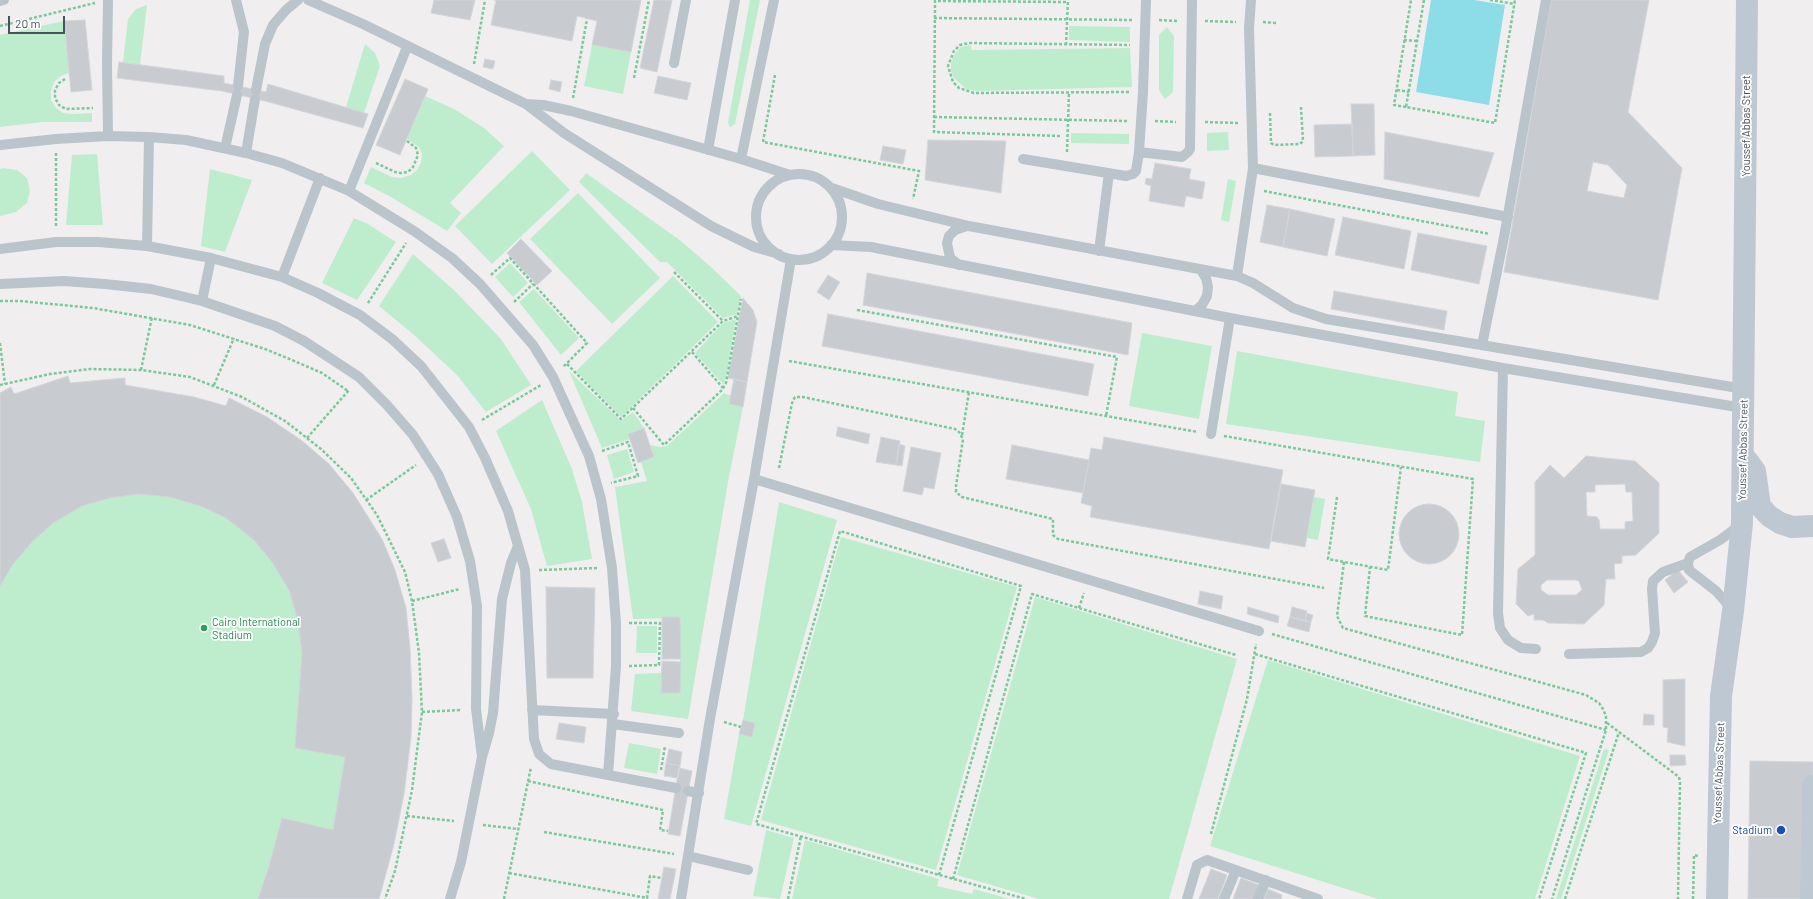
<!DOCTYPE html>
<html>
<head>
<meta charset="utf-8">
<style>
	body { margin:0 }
	#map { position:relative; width:1813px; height:899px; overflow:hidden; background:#f1eeef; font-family:Barlow,sans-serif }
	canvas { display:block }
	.scale { position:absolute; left:8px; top:16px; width:57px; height:18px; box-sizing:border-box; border:2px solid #47535b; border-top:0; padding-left:5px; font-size:12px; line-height:14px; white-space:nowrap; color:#47535b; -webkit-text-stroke:3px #fff; paint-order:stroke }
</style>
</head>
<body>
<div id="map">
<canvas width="1813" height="899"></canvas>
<div class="scale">20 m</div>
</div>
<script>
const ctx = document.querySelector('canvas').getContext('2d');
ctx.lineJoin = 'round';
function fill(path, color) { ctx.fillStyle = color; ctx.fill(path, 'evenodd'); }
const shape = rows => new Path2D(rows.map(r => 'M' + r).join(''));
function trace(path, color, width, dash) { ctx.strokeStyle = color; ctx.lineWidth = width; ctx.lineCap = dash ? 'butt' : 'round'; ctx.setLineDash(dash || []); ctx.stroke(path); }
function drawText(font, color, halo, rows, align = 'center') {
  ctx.font = font + ' Barlow,sans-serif'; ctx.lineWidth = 3.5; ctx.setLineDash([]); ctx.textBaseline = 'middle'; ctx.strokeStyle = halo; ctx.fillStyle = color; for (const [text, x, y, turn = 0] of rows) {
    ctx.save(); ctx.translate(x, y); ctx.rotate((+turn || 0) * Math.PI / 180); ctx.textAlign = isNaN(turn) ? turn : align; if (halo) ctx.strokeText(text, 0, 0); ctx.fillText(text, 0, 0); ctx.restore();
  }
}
const green = shape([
	[750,0,760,0,735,124,730,127,728,123],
	[147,5,140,65,123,62,128,19,136,9],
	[64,21,69,73,61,76,54,82,51,91,51,100,56,108,63,113,73,114,92,113,92,122,43,122,0,127,0,35],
	[1069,26,1130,27,1130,42,1069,40],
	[1167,27,1174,36,1173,92,1165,99,1159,90,1159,35],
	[365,44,375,53,380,66,364,113,346,107],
	[592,45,631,52,623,94,584,86],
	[970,45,972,50,1130,48,1132,87,976,91,966,89,954,78,951,71,951,63,955,54,961,47],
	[425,96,454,109,484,128,504,146,450,203,461,213,447,231,391,197,364,183,371,167,392,177,401,178,411,175,417,170,421,163,422,154,419,147,407,139],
	[1228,132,1229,150,1207,151,1207,133],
	[1071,133,1129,134,1129,144,1071,143],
	[532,151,570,190,492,264,455,226],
	[97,154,103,225,66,225,72,155],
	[3,168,17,170,27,178,30,191,27,203,16,212,0,216,0,169],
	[210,169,252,180,225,252,201,246],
	[586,173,681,241,711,267,741,296,737,314,723,318,667,262,660,262,579,182],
	[1228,179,1236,181,1229,222,1221,220],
	[578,193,660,278,612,324,530,239],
	[354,218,368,224,396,242,357,300,322,283],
	[413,254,454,290,501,339,531,385,486,412,457,375,413,334,379,306],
	[510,263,528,283,513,297,495,277],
	[673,276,718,322,621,417,576,371],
	[534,289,579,338,561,355,519,302],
	[736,319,725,382,723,384,695,353,723,323],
	[1142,333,1212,346,1199,419,1129,406],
	[1237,351,1458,392,1455,416,1485,421,1480,462,1226,424],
	[569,371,621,421,633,412,644,428,628,434,630,439,602,448],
	[68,376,70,383,125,378,125,385,194,397,226,406,229,398,267,417,301,440,329,464,353,493,382,539,395,570,406,608,410,648,412,698,411,737,404,794,394,844,379,899,0,899,0,393,11,387,15,394],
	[724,393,731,396,729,404,743,407,728,482,688,719,631,711,635,674,662,673,661,693,680,693,680,618,633,619,615,487,647,481,641,462,654,457,650,445,660,447,667,446],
	[542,400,572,469,582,502,592,559,547,566,531,509,496,431],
	[627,449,634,472,614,479,607,455],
	[1314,497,1325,499,1318,540,1307,538],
	[779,502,837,520,751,826,724,819,739,734,755,723,743,720],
	[841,537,1017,587,936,870,761,820],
	[1035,597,1237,659,1169,899,1039,899,957,875],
	[637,626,657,626,657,653,636,653],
	[1268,660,1580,756,1535,899,1378,899,1210,846],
	[629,743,661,749,657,774,624,768],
	[1604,749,1609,750,1561,899,1556,899],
	[766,830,794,838,780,899,753,896],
	[805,840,939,879,937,886,972,894,974,889,1010,899,792,899]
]);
const water = shape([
	[1431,0,1474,0,1505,5,1489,105,1416,92]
]);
const building = shape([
	[434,0,475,0,470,20,431,13,434,0],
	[494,0,641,0,631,52,592,45,597,21,577,16,572,41,491,25,496,0,494,0],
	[654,0,672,0,657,72,640,68,654,0],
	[1551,0,1649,0,1628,112,1682,168,1658,300,1504,272,1551,0],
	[1593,162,1608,165,1627,185,1624,198,1587,191,1593,162],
	[85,20,92,90,71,92,64,21,85,20],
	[485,59,495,61,493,69,483,67,485,59],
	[119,62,224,76,224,83,266,92,268,84,368,114,363,128,265,101,222,91,117,78,119,62],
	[658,76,691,83,687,100,654,93,658,76],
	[405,79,428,89,400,155,376,145,405,79],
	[551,80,562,82,560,92,549,89,551,80],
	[1351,104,1374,104,1375,155,1353,156,1351,104],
	[1352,124,1353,156,1315,157,1314,125,1352,124],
	[1385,132,1494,153,1479,197,1384,179,1385,132],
	[928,140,1006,141,1001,193,925,180,928,140],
	[883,146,906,150,903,164,880,160,883,146],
	[1155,163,1191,169,1189,179,1205,182,1202,199,1186,196,1184,207,1149,201,1151,186,1145,184,1146,178,1152,179,1155,163],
	[1267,205,1290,209,1283,247,1260,242,1267,205],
	[1290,209,1335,219,1327,256,1283,247,1290,209],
	[1343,217,1411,231,1404,269,1335,255,1343,217],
	[1418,233,1487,246,1479,284,1411,270,1418,233],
	[521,239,552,271,537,285,507,253,521,239],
	[867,273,1132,323,1128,355,863,305,867,273],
	[828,275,840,282,829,300,817,292,828,275],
	[1334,291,1447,311,1444,330,1331,309,1334,291],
	[743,298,753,310,757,322,747,382,728,378,743,298],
	[828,314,1094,364,1088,396,822,346,828,314],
	[68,376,70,383,125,378,125,385,194,397,226,406,229,398,267,417,301,440,329,464,353,493,382,539,395,570,406,608,410,648,412,698,411,737,404,794,394,844,379,899,258,899,269,866,282,818,333,830,345,757,295,748,302,653,298,621,289,590,272,562,253,539,226,518,203,507,170,497,138,494,110,498,82,506,53,523,33,541,13,564,0,586,0,393,11,387,14,394,68,376],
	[734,379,747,382,743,407,729,404,734,379],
	[838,427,870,434,868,444,836,436,838,427],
	[644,428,654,457,638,463,628,434,644,428],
	[881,437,900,441,896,465,876,462,881,437],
	[1104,437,1283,470,1269,549,1090,517,1092,506,1081,503,1089,460,1091,448,1102,450,1104,437],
	[899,444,905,446,902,466,896,465,899,444],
	[1012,445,1089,460,1083,493,1006,479,1012,445],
	[911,447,941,453,934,489,924,487,922,495,903,491,911,447],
	[1586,456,1635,461,1659,483,1659,533,1636,555,1622,556,1622,563,1614,564,1615,579,1606,579,1604,605,1584,624,1548,623,1543,620,1534,620,1534,614,1528,616,1516,604,1518,569,1535,555,1535,482,1550,465,1564,478,1586,456],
	[1625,484,1626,492,1632,492,1633,521,1625,522,1625,529,1600,529,1599,520,1597,517,1587,516,1586,492,1595,492,1595,485,1625,484],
	[1547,580,1575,580,1579,581,1582,590,1576,595,1548,595,1541,590,1541,585,1547,580],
	[1281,484,1315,490,1305,547,1271,541,1281,484],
	'1399 534a30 30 0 1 1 60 0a30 30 0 1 1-60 0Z',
	[444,539,451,558,438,562,431,543,444,539],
	[1678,570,1688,582,1674,593,1665,580,1678,570],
	[546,587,595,588,593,678,547,678,546,587],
	[1200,591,1223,596,1221,609,1198,604,1200,591],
	[1248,607,1279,616,1278,623,1247,614,1248,607],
	[1292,607,1307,611,1305,621,1290,617,1292,607],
	[1306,613,1313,615,1311,622,1305,621,1306,613],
	[662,617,680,617,681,659,662,659,662,617],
	[1290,617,1311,622,1309,632,1287,626,1290,617],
	[662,661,681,662,680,693,661,693,662,661],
	[1685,679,1685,746,1667,742,1668,728,1663,727,1663,680,1685,679],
	[1644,714,1654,715,1654,725,1643,725,1644,714],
	[743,720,755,723,752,737,739,734,743,720],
	[559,723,586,727,584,743,556,739,559,723],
	[669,749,682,752,680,766,666,763,669,749],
	[1670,755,1685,755,1686,765,1670,766,1670,755],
	[1750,761,1813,762,1813,899,1748,899,1750,761],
	[666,763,680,766,678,778,664,776,666,763],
	[679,768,692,771,680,836,668,834,679,768],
	[664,867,676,869,670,899,658,899,664,867],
	[1211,869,1227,875,1218,899,1199,899,1211,869],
	[1241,878,1259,885,1254,899,1233,899,1241,878],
	[1268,889,1282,895,1281,899,1264,899,1268,889]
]);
const path = shape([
	[1424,0,1406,107,1495,123,1515,0],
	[1490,0,1515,4],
	[934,18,1132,20],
	[1159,20,1178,21],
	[1205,21,1236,22],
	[1263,22,1276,23],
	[0,26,95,3],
	[1404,40,1417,41],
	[1066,45,1068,0],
	[474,64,485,0],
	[775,75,763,142,919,171,913,199],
	[634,78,649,0],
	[65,79,59,83,55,90,55,98,59,105,66,109,93,108],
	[1397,90,1409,92],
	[1129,92,974,93,959,88,953,82,948,66,954,51,960,45,969,43,1130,45],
	[573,98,587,19],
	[1406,107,1394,105,1411,0],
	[1270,113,1271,143,1274,145,1300,144,1303,141,1301,107],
	[934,117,1128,121],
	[1155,121,1176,122],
	[1205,122,1238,123],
	[1060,136,934,132,935,1,1068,2],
	[1067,152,1069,92],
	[56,153,56,228],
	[376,163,395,172,401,173,408,172,413,167,418,155,416,148,407,141],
	[1264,191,1490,234],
	[674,272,723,321],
	[491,275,510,258,587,343,563,367],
	[0,301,20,301,93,308,190,325,265,349,292,360,322,373,348,391],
	[514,302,533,284],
	[368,303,406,243],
	[857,310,1117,357,1106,416],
	[0,343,5,384],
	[692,352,723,388],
	[789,361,1198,432],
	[567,364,621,419,723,321,738,316],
	[141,370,152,317],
	[0,385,50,374,90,369,141,370,190,377,242,397,285,421,321,449,351,478,377,515,405,572,412,601,419,653,422,712,412,790,395,871,385,899],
	[214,385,234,338],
	[633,408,664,445,722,390,726,383,741,299],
	[482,420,541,385],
	[962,435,969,392],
	[1224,436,1473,479,1462,635,1365,616,1370,567],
	[307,438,349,390],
	[602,451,628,442,638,476,611,483],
	[779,468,792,403,795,397,803,397,955,429,959,432,963,439,956,486,956,492,962,497,1053,519,1053,535,1058,539,1324,588],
	[1337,497,1328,559,1388,570,1401,467],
	[366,500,416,465],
	[1344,562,1337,616,1343,628,1586,695,1599,703,1603,709,1606,716,1606,730,1552,899],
	[539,570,598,568],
	[412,601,460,589],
	[1079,608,1084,593],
	[1272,634,1606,730],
	[1255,654,1586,753,1539,899],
	[629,666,659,665,660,623,629,623],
	[422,712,462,710],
	[724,722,741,727],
	[1607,723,1679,777,1680,782,1678,899],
	[661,770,665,746],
	[528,781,663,810,660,830,668,831],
	[407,816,454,821],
	[483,825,518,829],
	[544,832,674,854],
	[1211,834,1247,699,1256,644],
	[509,873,647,898,650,876,661,878],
	[939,875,1021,586,840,531,756,824,1026,899],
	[953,879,1032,594,1236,655],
	[504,899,531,767],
	[788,899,801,836],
	[1565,899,1619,732],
	[1693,899,1694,855,1698,856]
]);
const service = shape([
	[236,0,244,32,238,86],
	[308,0,363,24,526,104,564,133,711,226,754,247,779,254],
	[0,1,4,0],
	[674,63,686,0],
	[256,90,265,44,273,25,286,10,298,0],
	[526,104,543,105,571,111,741,159,790,175],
	[108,136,107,63,108,0],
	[0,145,56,139,108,136,149,137,186,140,246,153,282,163,349,191,414,231,452,258,480,284,533,345,553,377,589,456,601,499,612,568,616,624,616,666,608,775],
	[225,148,237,95],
	[708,150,735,0],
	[1139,152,1182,157,1188,152,1190,149,1192,0],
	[246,153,255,99],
	[741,159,774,0],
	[1023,159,1126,176,1133,174,1136,171,1139,152,1143,92,1146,0],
	[1253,168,1508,217],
	'756 217a43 43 0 1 1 86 0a43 43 0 1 1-86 0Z',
	[832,188,878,204,969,226,1237,276,1253,283,1293,308,1326,319,1744,389],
	[349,191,407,47],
	[831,245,871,247,1230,318,1503,368,1743,408],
	[147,246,149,137],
	[0,249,56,242,98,242,147,246,211,258,282,277,318,293,360,315,392,339,421,366,469,427,485,458,508,511,525,570,534,739,539,754,551,764,676,788],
	[1099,251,1109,173],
	[959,265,950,258,947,243,949,236,955,230,967,226],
	[1237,276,1253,168,1249,28,1251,0],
	[282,277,320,178],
	[0,284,64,281,105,284,151,289,202,301,275,326,304,341,359,377,387,405,413,435,438,474,457,517,470,561,477,606,476,709,482,757],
	[202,301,211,258],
	[1195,311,1202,305,1207,296,1208,287,1206,278,1201,270],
	[1482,345,1504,237,1546,0],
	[1503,368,1498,613,1500,628,1508,640,1521,648,1536,649],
	[1211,434,1230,318],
	[754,479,1259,631],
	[1731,608,1716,591,1689,570,1688,563,1690,557,1720,540,1740,525],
	[1569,654,1641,652,1648,648,1652,642,1655,633,1652,589,1653,581,1663,572,1688,563],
	[532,710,614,714],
	[613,724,679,733],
	[688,791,699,793],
	[688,856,748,870],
	[450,899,461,862,482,757,489,733,493,713,502,599,511,563,518,546],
	[681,899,710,719,754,479,791,259],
	[1187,899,1197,865,1207,860,1318,899],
	[1224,899,1236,870],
	[1258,899,1266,880]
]);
const secondary = shape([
	[1747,460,1755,471,1760,506,1769,516,1780,523,1792,527,1813,526],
	[1717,899,1721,696,1733,611,1742,523,1747,0],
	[1811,899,1813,786]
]);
const markers = [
	[204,628,4,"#2e9e5b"],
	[1781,830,5,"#1a4fb4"]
];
const streetNames = [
	["Youssef Abbas Street",1746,126,-90],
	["Youssef Abbas Street",1743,450,-89],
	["Youssef Abbas Street",1719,773,-88]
];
const leisureNames = [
	["Cairo International",212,622],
	["Stadium",212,635]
];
const transitNames = [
	["Stadium",1772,830]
];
fill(green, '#beedcd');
fill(water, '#8ddde9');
fill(building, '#c8ccd1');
trace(building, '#d3d5da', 1);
trace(path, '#78ca9b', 2.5, [3, 2]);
trace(service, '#bac4cb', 10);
trace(secondary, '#bdc8d2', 22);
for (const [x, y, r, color] of markers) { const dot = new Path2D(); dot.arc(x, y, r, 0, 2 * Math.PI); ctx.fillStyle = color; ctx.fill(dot); trace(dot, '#fff', 1.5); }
drawText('11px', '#47535b', '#fff', streetNames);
drawText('11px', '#27864d', '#fff', leisureNames, 'left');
drawText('11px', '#164399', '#fff', transitNames, 'right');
</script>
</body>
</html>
